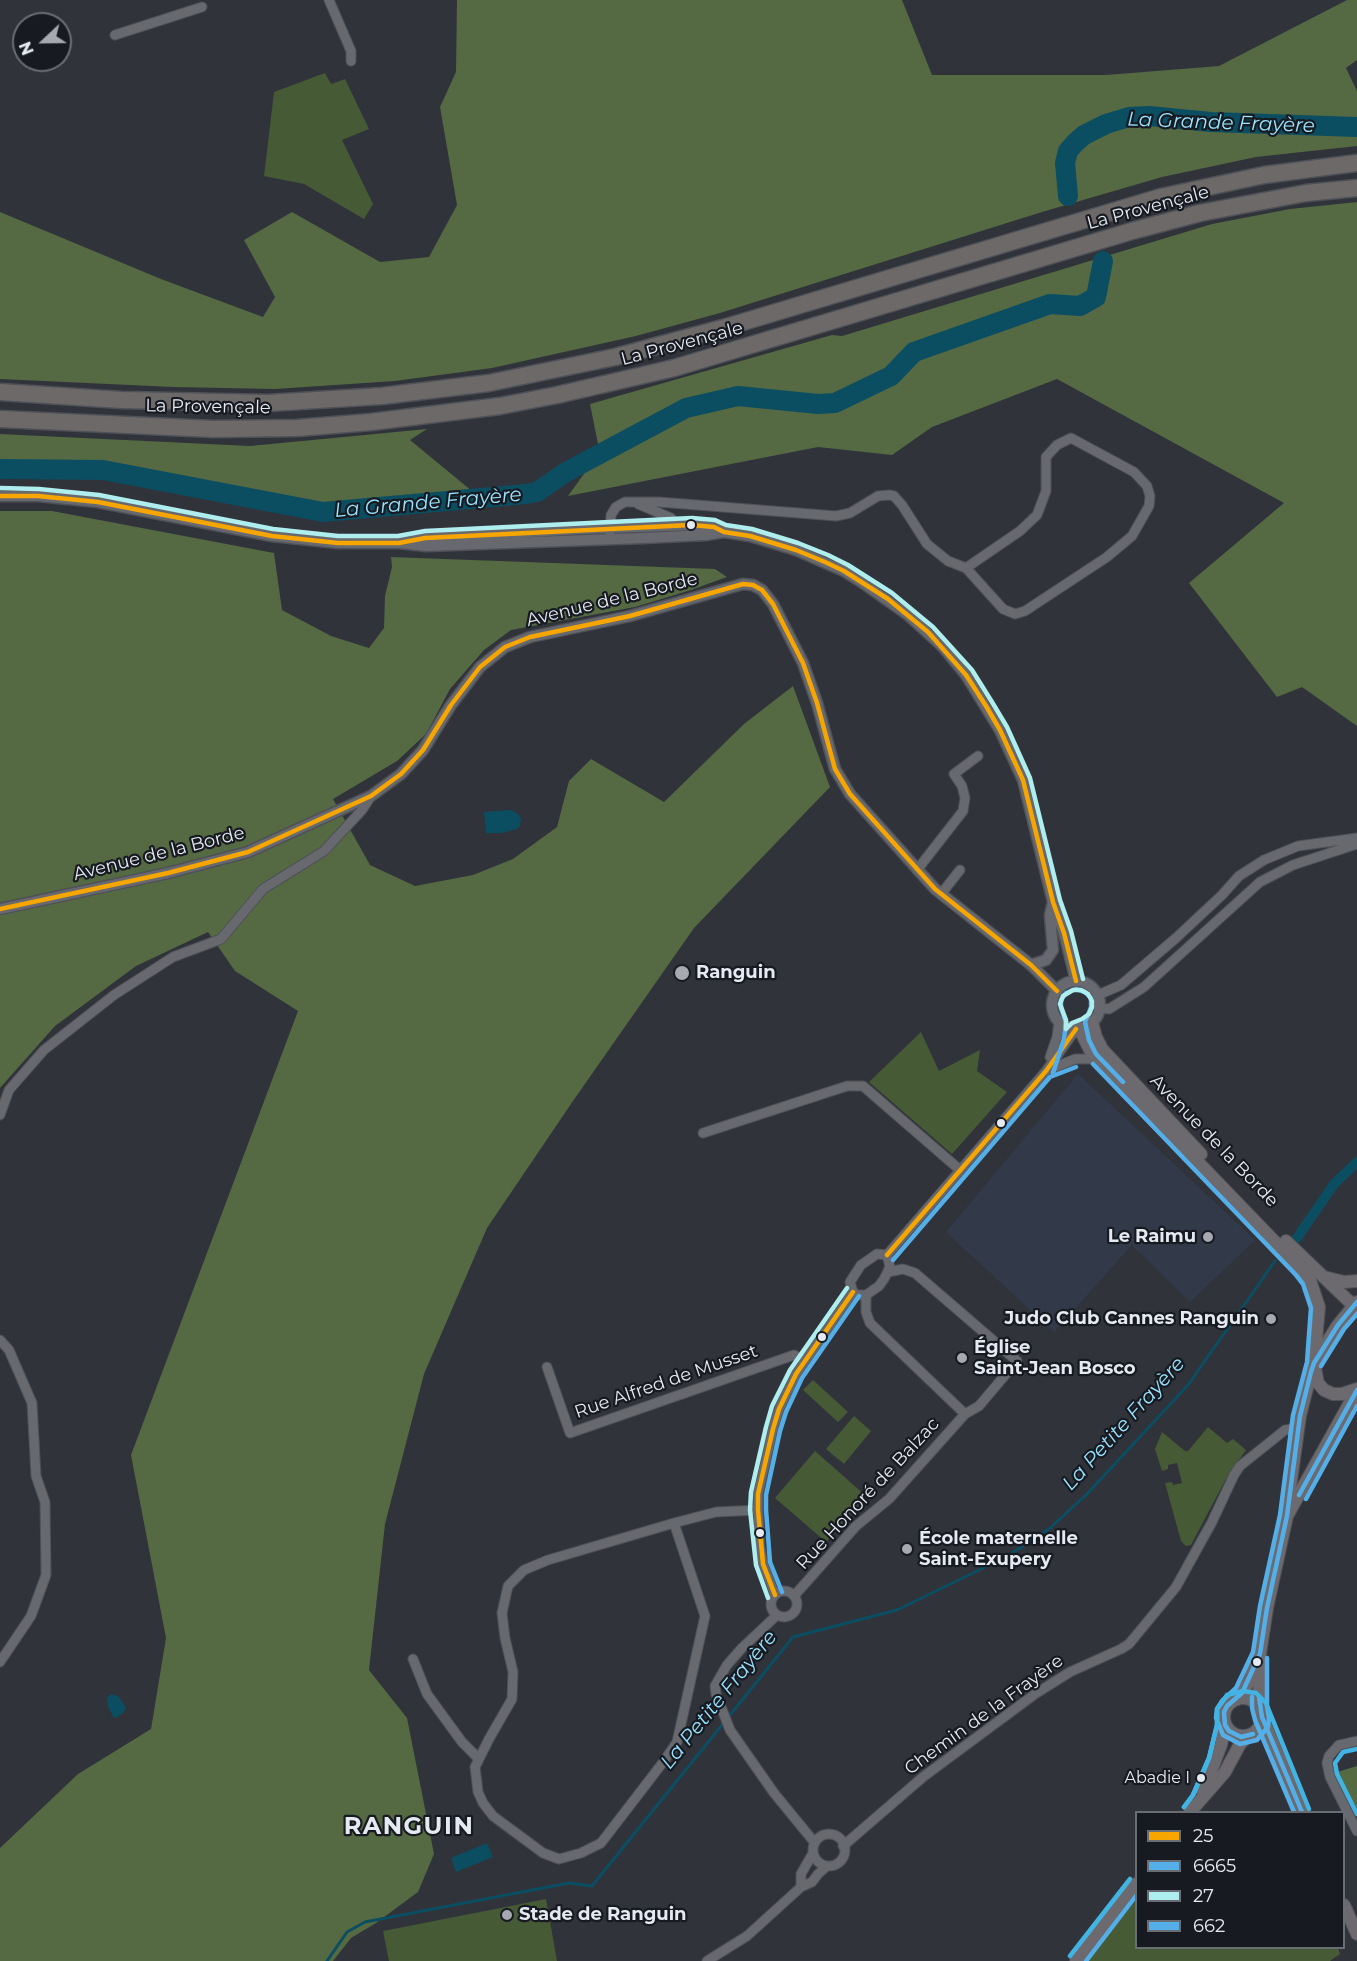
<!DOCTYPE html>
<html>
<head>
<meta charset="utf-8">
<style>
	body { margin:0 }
	#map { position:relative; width:1357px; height:1961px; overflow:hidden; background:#30333a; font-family:Montserrat,sans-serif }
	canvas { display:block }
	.legend { position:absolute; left:1135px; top:1811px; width:210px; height:138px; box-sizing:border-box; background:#171a20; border:2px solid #696d74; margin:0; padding:8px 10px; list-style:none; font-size:18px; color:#e5e9f1 }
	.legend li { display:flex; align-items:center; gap:12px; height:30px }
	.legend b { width:30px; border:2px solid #696d74 }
	.north { position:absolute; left:12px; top:12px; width:60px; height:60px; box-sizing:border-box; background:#171a20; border:2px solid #696d74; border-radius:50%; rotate:248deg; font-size:16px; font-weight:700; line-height:24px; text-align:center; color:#e5e9f1 }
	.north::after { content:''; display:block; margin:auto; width:21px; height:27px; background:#a6a9b1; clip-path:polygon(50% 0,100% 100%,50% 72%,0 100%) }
</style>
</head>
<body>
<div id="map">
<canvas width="1357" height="1961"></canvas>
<ul class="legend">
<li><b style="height:8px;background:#f7a600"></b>25</li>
<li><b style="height:8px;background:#54afe8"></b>6665</li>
<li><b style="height:8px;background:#afeeee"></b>27</li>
<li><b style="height:8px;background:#54afe8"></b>662</li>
</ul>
<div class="north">N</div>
</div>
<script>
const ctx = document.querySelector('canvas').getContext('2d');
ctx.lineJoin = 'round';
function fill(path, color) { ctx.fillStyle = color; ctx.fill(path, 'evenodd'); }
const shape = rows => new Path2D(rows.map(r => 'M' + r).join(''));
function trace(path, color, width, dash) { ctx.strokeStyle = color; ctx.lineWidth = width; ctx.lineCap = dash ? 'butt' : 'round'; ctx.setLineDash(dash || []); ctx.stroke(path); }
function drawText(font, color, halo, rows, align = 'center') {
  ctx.font = font + ' Montserrat,sans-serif'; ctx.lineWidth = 4.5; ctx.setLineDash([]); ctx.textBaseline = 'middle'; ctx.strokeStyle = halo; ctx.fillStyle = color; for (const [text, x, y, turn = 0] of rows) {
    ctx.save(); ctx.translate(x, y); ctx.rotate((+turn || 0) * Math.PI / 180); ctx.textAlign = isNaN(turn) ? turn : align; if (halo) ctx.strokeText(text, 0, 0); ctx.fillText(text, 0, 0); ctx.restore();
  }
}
const built = shape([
	[1078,1074,1255,1240,1190,1302,1132,1245,1054,1332,946,1232]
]);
const green = shape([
	[325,73,331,84,345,79,369,129,342,140,373,204,364,219,304,184,264,176,274,92],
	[921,1032,939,1071,980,1050,977,1071,1007,1092,952,1154,869,1082],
	[813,1380,848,1412,838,1422,803,1390],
	[854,1416,871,1431,844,1464,826,1449],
	[1208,1427,1227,1443,1233,1439,1246,1450,1228,1475,1191,1545,1186,1546,1181,1541,1165,1483,1172,1482,1173,1485,1182,1483,1177,1463,1168,1465,1168,1469,1162,1471,1155,1449,1162,1432,1185,1451,1188,1451],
	[815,1451,866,1496,826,1542,775,1498],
	[546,1899,557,1961,389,1961,383,1931],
	[1136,1900,1136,1948,1338,1948,1340,1954,1330,1961,1087,1961]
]);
const forest = shape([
	[457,0,902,0,932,75,1106,75,1219,66,1347,0,1357,0,1357,60,1346,68,1357,91,1357,146,1256,157,1162,177,1042,212,720,313,636,336,492,368,395,381,275,389,173,387,0,379,0,212,161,279,263,317,275,297,244,240,292,212,380,262,429,257,457,205,440,107,456,72],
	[1357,202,1357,726,1302,687,1277,697,1189,583,1284,503,1057,379,932,427,892,455,818,447,568,496,591,464,598,444,590,404,832,335,842,336,1212,224,1290,209],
	[427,429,410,440,478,496,310,505,80,464,0,462,0,434,250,446],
	[0,511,52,511,274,553,282,610,331,636,369,648,384,628,385,596,392,567,391,557,715,569,727,577,691,590,635,607,511,630,484,650,450,689,426,734,397,761,333,799,370,865,415,886,473,875,513,859,557,827,569,781,591,759,664,802,744,724,793,686,830,787,694,928,573,1101,487,1228,424,1374,385,1524,369,1670,407,1718,434,1854,418,1892,376,1923,351,1938,333,1961,0,1961,0,1848,78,1774,151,1729,166,1638,131,1455,298,1011,235,971,208,932,136,966,55,1026,0,1088],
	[1357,1766,1357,1814,1337,1772]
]);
const water = shape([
	[511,810,518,814,521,819,520,826,517,829,501,833,486,833,484,812],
	[111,1694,118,1696,126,1707,124,1712,116,1718,113,1717,108,1706,107,1698],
	[487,1843,493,1857,456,1872,451,1858]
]);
const stream = shape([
	[327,1961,347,1932,365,1922,569,1883,592,1886,793,1637,897,1610,1006,1557,1049,1529,1087,1494,1188,1385,1275,1261]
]);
const canal = shape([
	[1297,1238,1334,1184,1357,1162]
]);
const river = shape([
	[1068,196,1065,163,1068,151,1075,143,1084,135,1106,124,1129,117,1149,116,1211,122,1357,127],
	[0,469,103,470,323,512,526,494,537,492,566,472,686,408,738,396,818,404,835,403,891,376,914,352,1050,304,1080,306,1096,297,1103,261]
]);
const minor = shape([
	[329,0,351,51,351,61],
	[115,35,202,7],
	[638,504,671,518],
	[610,533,611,515,616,507,625,502,659,502,836,516,850,513,878,496,889,495,894,496,902,505,927,544,948,561,966,568,1020,531,1037,515,1046,491,1046,457,1057,445,1071,438,1134,472,1147,486,1150,496,1149,506,1132,536,1107,557,1025,611,1015,614,1003,609,966,568],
	[917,870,963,811,965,798,962,786,954,774,978,756],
	[941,894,960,870],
	[1098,995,1121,985,1176,938,1222,895,1239,876,1264,860,1298,846,1357,838],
	[1099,1008,1109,1009,1144,987,1260,882,1293,865,1357,844],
	[1050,1057,1057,1037,1059,1021],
	[1048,1070,1075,1059,1098,1059],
	[0,1115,9,1090,44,1050,114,995,173,957,221,939,263,889,324,851,362,810,371,796],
	[703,1133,847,1086,863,1086,960,1170],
	[887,1255,1046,1071,1076,1029],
	[853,1292,857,1295,866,1295,879,1286,884,1279,890,1267,887,1255],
	[853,1292,850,1282,861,1265,877,1254,887,1255],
	[866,1295,866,1312,870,1323,965,1414],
	[0,1340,9,1350,32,1403,36,1476,45,1502,46,1575,31,1616,0,1662],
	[547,1367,570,1433,794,1355,804,1360],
	[674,1523,705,1616,677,1742,664,1761,601,1843,581,1853,559,1859,543,1853,493,1816,483,1803,478,1792,475,1767,489,1739,512,1699,513,1672,505,1638,502,1613,508,1586,524,1570,548,1560,674,1523,716,1512,758,1510],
	'771 1604a13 13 0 1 1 26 0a13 13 0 1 1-26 0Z',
	[775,1595,763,1564,760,1547,758,1510,758,1494,773,1429,779,1409,796,1374,853,1292],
	[794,1596,856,1526,889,1499,965,1414,979,1406,1017,1361,915,1273,903,1269,888,1272],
	[777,1615,742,1648,727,1665,715,1686,716,1694,730,1730,774,1793,815,1843],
	[413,1659,427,1694,462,1742,479,1759],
	[1357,1741,1339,1745,1329,1756,1327,1763,1330,1777,1357,1831],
	'813 1850a16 16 0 1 1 32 0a16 16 0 1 1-32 0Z',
	[843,1846,923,1777,1035,1694,1070,1672,1121,1649,1129,1644,1176,1587,1212,1522,1234,1475,1240,1466,1285,1430,1299,1428],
	[801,1887,801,1874,813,1853],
	[707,1961,747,1936,801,1887,812,1882,818,1874,827,1866]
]);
const tertiary = shape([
	[0,496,38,496,98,502,272,536,338,543,399,543,426,546,643,538,706,535,724,532],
	[399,543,425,538,580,529,691,525,714,527,724,532,750,536,796,550,844,571,860,581,908,615,943,647,966,675,1000,730,1023,780,1053,902,1064,933,1076,981],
	[0,909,168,873,248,852,371,796,401,774,423,750,451,705,480,667,505,647,530,637,630,616,743,584,753,585,762,590,773,604,803,663,817,703,835,769,850,794,935,889,1031,965,1057,991],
	[1031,965,1046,960,1053,950,1050,915,1053,902],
	'1052 1005a24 24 0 1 1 48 0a24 24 0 1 1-48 0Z'
]);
const secondary = shape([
	[1092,1022,1096,1037,1102,1049,1201,1154],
	[1079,1028,1090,1050,1302,1270,1310,1280,1319,1307,1314,1363,1318,1383,1324,1390,1333,1394,1342,1394,1357,1389],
	[1286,1241,1357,1309],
	[1324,1277,1344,1282,1357,1281],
	[1287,1509,1300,1416,1311,1372,1314,1363,1338,1325,1357,1302],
	'1224 1717a19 19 0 1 1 38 0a19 19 0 1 1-38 0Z',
	[1238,1699,1248,1683,1256,1663],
	[1259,1707,1260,1654,1267,1608,1287,1516,1357,1390],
	[1262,1717,1302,1812],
	[1203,1792,1221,1745,1225,1725],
	[1190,1812,1225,1772,1240,1744,1248,1736],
	[1344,1905,1357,1934],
	[1076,1961,1136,1884]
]);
const motorway = shape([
	[0,392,122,400,268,403,382,396,489,383,615,357,723,328,1161,197,1264,175,1357,163],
	[0,419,213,429,297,428,371,422,500,406,557,395,674,368,1132,231,1200,213,1306,193,1357,188]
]);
const bus1 = shape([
	[0,496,38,496,98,502,272,536,338,543,399,543,425,538,691,525,714,527,724,532,750,536,796,550,825,562,844,571,888,599,928,632,966,675,986,706,1000,730,1023,780,1053,902,1064,933,1076,981],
	[0,909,168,873,248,852,371,796,401,774,423,750,451,705,480,667,505,647,530,637,630,616,743,584,753,585,762,590,773,604,803,663,817,703,835,769,850,794,935,889,1031,965,1057,991],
	[887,1255,1046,1071,1076,1029],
	[775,1595,763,1564,758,1510,758,1494,773,1429,779,1409,796,1374,853,1292]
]);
const bus2 = shape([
	[1093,1064,1296,1275,1303,1284,1311,1308,1307,1362,1293,1415,1280,1515,1260,1606,1253,1652,1236,1688,1222,1701,1217,1709,1217,1725,1209,1758,1193,1795,1184,1807],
	[1053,1073,1064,1039,1066,1022,1061,1008,1061,1000,1066,993,1076,989,1085,992,1091,998,1091,1007,1085,1022,1089,1040,1096,1054,1123,1082],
	[893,1260,1050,1077,1076,1067],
	[1321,1366,1344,1329,1357,1314],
	[1306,1499,1357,1406],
	[782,1592,770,1562,766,1510,766,1495,780,1431,786,1412,802,1378,859,1296],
	[1226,1697,1217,1709,1216,1718,1223,1735,1240,1744,1257,1740,1268,1727,1269,1718,1267,1706,1267,1658],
	[1252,1697,1252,1708,1255,1720,1294,1812],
	[1086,1961,1136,1896]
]);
const bus3 = shape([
	[0,488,39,489,99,495,273,529,338,536,398,536,425,531,692,518,715,520,726,525,752,529,798,543,828,555,848,565,892,593,933,627,972,670,992,702,1007,727,1030,778,1060,900,1071,931,1083,979],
	[1073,990,1081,990,1088,994,1092,1001,1092,1007,1089,1014,1082,1019,1072,1023,1066,1029,1066,1020,1060,1004,1063,996,1073,990],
	[768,1598,756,1565,750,1510,751,1492,766,1427,772,1406,790,1370,847,1288]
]);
const bus4 = shape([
	[1299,1495,1357,1390],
	[1259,1697,1262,1717,1302,1812],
	[1253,1734,1241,1737,1229,1731,1225,1725,1224,1712,1227,1706,1242,1693,1260,1654,1267,1608,1287,1516,1300,1416,1311,1372,1314,1363,1338,1325,1357,1302]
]);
const bus5 = shape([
	[1357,1749,1343,1752,1335,1763,1337,1774,1357,1814],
	[1184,1807,1193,1795,1209,1758,1217,1725,1217,1709,1227,1695,1243,1691,1256,1693,1266,1703,1309,1809],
	[1070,1956,1130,1879]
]);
const markers = [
	[691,525,5,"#e5e9f1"],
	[682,973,8,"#a6a9b1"],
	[1001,1123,5,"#e5e9f1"],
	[1208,1237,6,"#a6a9b1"],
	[1271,1319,6,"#a6a9b1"],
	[822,1337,5,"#e5e9f1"],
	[962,1358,6,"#a6a9b1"],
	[760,1533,5,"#e5e9f1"],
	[907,1549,6,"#a6a9b1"],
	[1257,1662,5,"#e5e9f1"],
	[1201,1778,5,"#e5e9f1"],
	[507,1915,6,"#a6a9b1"]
];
const busNames = [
	["Abadie I",1190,1778]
];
const streetNames = [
	["La Provençale",1148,208,-15],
	["La Provençale",682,344,-15],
	["La Provençale",208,407,1],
	["Avenue de la Borde",612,600,-14],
	["Avenue de la Borde",159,854,-14],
	["Avenue de la Borde",1214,1141,46],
	["Rue Alfred de Musset",666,1382,-19],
	["Rue Honoré de Balzac",868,1494,-47],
	["Chemin de la Frayère",984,1715,-36]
];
const poiNames = [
	["Ranguin",696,973],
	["Le Raimu",1196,1237,"right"],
	["Judo Club Cannes Ranguin",1259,1319,"right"],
	["Église",974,1348],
	["Saint-Jean Bosco",974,1369],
	["École maternelle",919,1539],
	["Saint-Exupery",919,1560],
	["Stade de Ranguin",519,1915]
];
const waterNames = [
	["La Grande Frayère",1221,123,2],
	["La Grande Frayère",428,503,-5],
	["La Petite Frayère",1124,1424,-48],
	["La Petite Frayère",719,1700,-51]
];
const districtNames = [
	["RANGUIN",409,1827]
];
fill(built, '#323a4a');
fill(green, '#465a36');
fill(forest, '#556943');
fill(water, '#0b4e62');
trace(stream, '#0b4e62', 3);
trace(canal, '#0b4e62', 10);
trace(river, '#0b4e62', 20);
trace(minor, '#4e5157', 11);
trace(tertiary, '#4e5157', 13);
trace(secondary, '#4e5157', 14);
trace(motorway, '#4e5157', 19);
trace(minor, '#67696f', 9);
trace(tertiary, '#67696f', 10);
trace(secondary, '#6c6a6f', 12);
trace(motorway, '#6d6969', 16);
trace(bus1, '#f7a600', 4.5);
trace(bus2, '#54afe8', 4.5);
trace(bus3, '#afeeee', 4.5);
trace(bus4, '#54afe8', 4.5);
trace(bus5, '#42b4e3', 4.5);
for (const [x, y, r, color] of markers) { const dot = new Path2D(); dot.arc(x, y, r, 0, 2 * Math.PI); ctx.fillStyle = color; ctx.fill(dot); trace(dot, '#171a20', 2); }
drawText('16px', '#e5e9f1', '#171a20', busNames, 'right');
drawText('18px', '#e5e9f1', '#171a20', streetNames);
drawText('bold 18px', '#e5e9f1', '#171a20', poiNames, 'left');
drawText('italic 20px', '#98e2fe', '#171a20', waterNames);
ctx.letterSpacing = '1.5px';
drawText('bold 24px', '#e5e9f1', '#171a20', districtNames);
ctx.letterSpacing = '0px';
</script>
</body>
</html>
